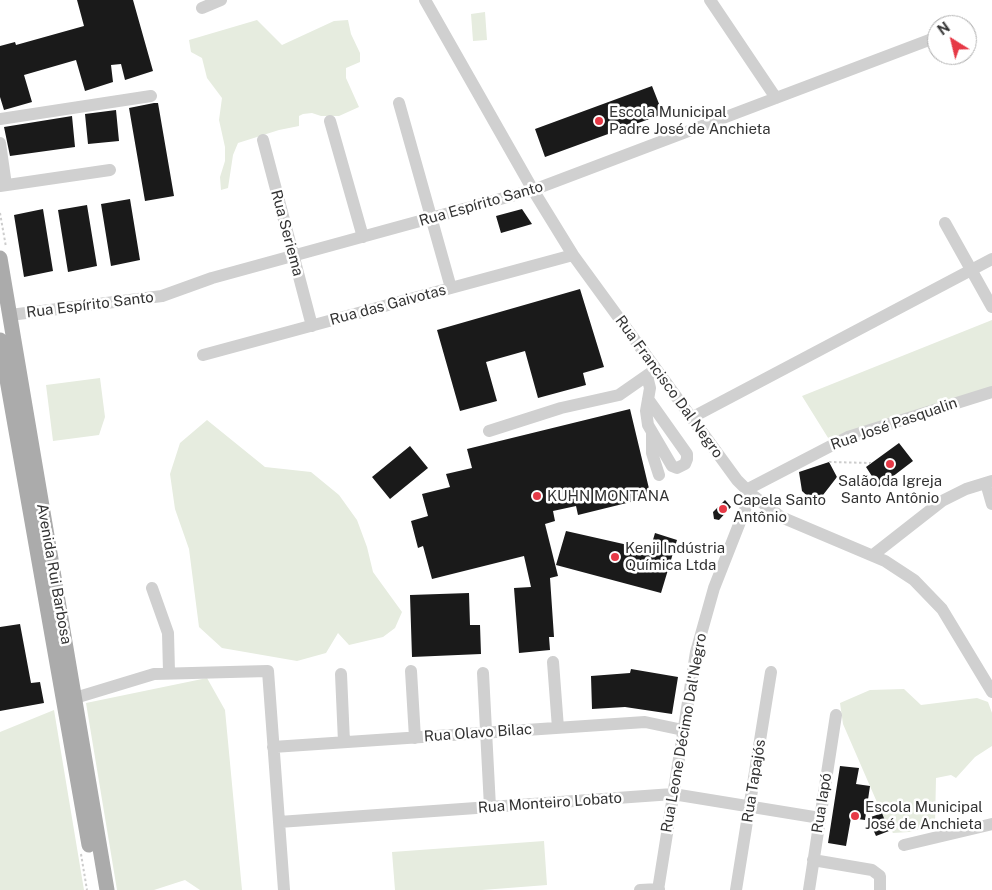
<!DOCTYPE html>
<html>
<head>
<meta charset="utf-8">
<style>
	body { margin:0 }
	#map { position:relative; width:992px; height:890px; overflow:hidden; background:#fff; font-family:"Public Sans",sans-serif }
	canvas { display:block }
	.north { position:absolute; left:927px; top:15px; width:50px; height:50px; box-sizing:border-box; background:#fff; border:1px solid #adadad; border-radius:50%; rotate:324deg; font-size:14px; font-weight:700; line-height:20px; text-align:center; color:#333 }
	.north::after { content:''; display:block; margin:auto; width:18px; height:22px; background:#e63946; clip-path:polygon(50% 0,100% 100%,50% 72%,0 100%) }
</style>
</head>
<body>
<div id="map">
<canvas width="992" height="890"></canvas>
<div class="north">N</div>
</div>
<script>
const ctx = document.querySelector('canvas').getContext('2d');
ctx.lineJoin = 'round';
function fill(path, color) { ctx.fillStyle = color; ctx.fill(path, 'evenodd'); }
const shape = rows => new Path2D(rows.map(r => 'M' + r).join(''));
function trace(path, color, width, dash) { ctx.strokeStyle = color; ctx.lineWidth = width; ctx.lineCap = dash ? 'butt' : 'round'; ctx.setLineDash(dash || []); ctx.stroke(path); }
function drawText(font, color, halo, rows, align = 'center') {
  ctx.font = font + ' "Public Sans",sans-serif'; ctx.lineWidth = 5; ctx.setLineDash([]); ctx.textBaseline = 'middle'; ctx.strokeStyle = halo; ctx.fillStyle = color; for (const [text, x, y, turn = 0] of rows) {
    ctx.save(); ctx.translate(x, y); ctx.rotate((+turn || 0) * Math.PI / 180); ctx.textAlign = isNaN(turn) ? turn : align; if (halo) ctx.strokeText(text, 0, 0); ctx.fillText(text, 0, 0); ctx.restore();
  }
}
const green = shape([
	[485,12,487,40,473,41,471,14],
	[257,20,282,45,334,21,348,20,351,34,360,53,360,62,346,68,346,78,359,107,339,116,321,116,312,113,303,114,299,116,299,126,279,130,238,143,233,155,228,188,221,190,220,177,225,161,225,147,219,120,222,98,207,78,202,58,191,52,189,40],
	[992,320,992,389,830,441,802,396],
	[100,378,105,417,99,435,53,441,46,385],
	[207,420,265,467,311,472,339,495,357,520,367,547,373,572,402,612,395,628,383,637,349,645,338,633,326,653,297,661,222,648,199,627,189,549,175,509,170,474,180,443],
	[207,678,225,710,242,890,200,890,185,880,154,890,117,890,86,703],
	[904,689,921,705,977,698,988,702,992,713,992,746,975,757,956,778,951,775,936,778,935,825,909,832,893,833,886,823,843,724,840,703,870,690],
	[54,710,84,890,0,890,0,732],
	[544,841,547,885,482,890,395,890,392,852]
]);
const building = shape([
	[77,0,133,0,153,71,125,80,121,64,111,65,113,82,85,91,76,60,24,75,32,102,4,110,0,97,0,46,15,42,16,45,84,26],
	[652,86,663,114,545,157,535,129],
	[154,103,158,103,174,196,145,201,129,108],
	[116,110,119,141,88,144,85,114],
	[72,116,75,147,10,156,4,127],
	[130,199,140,260,111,266,101,204],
	[87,205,97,266,68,272,58,210],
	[43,209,53,271,24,277,14,215],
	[522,209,532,224,501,233,496,216],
	[580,289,604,367,583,373,586,385,538,398,525,351,486,362,497,401,460,411,437,330],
	[630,409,651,497,578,515,576,506,553,511,555,521,545,524,558,576,550,578,554,637,549,637,550,650,519,653,514,588,531,587,524,556,432,579,423,546,418,548,411,521,428,516,422,494,450,487,446,474,472,468,467,449],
	[899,443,913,461,879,487,866,467],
	[410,446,428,468,390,499,372,477],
	[829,462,837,477,816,504,802,491,799,472],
	[725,500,731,507,719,520,714,519,713,512],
	[566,531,650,550,655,533,677,540,661,593,556,565],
	[469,593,470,625,480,625,481,654,412,657,410,595],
	[20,624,31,683,40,682,44,703,0,711,0,627],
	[631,669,678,677,672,714,625,707,592,709,591,676,630,673],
	[840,766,859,768,856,784,870,786,865,820,851,818,846,846,828,843],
	[882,813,889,831,876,836,868,818]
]);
const path = shape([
	[0,213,6,247],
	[829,462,871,463],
	[81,854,87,890]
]);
const minor = shape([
	[425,0,533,190,573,255,737,480,751,494,781,517,885,561,914,580,942,609,992,692],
	[710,0,776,98],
	[202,8,221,0],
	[399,103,451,288],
	[0,119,151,96],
	[330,121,363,237],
	[263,140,312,326],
	[0,143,6,185],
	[0,186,110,170],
	[945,223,992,307],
	[10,315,162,296,212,278,533,190,937,37],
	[203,355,573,255],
	[647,376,650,388,646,411,648,425,672,466,677,468,685,464,687,459,687,454,648,399],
	[691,418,992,259],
	[489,431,561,408,619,395,652,372],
	[652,434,652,453,659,475],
	[986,483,992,504],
	[746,490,848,437,992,392],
	[873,555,942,501,966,489,992,481],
	[152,588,168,633,169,672],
	[553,662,558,728],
	[411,671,415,738],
	[483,673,490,807],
	[341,674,344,742],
	[75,698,154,674,268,671,284,890],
	[273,747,645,722,683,730],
	[279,822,673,794,820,818],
	[904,845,992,824],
	[813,860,872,870,880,876,880,890],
	[640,890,659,889],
	[658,890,696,652,714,588,751,494],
	[736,890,771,672],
	[809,890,836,715]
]);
const major = shape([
	[0,258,107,890],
	[0,340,89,845]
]);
const markers = [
	[599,121,5,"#e63946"],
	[890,464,5,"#e63946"],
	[537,496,5,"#e63946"],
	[723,509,5,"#e63946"],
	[615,557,5,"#e63946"],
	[855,816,5,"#e63946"]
];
const poiNames = [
	["Escola Municipal",609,112],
	["Padre José de Anchieta",609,129],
	["Salão da Igreja",890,481,"center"],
	["Santo Antônio",890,498,"center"],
	["KUHN MONTANA",547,496],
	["Capela Santo",733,500],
	["Antônio",733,517],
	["Kenji Indústria",625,548],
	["Química Ltda",625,565],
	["Escola Municipal",865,807],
	["José de Anchieta",865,824]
];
const streetNames = [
	["Rua Espírito Santo",481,204,-16],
	["Rua Seriema",287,233,75],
	["Rua Espírito Santo",90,305,-7],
	["Rua das Gaivotas",388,305,-15],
	["Rua Francisco Dal Negro",669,387,54],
	["Rua José Pasqualin",894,424,-19],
	["Avenida Rui Barbosa",54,574,80],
	["Rua Olavo Bilac",478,733,-4],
	["Rua Leone Décimo Dal'Negro",684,733,-80],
	["Rua Tapajós",754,781,-81],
	["Rua Monteiro Lobato",550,803,-4],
	["Rua Iapó",822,803,-81]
];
fill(green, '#e6ecdf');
fill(building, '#1a1a1a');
trace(path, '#cdcdcd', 2, [2.5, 2.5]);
trace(minor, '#d0d0d0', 12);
trace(major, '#ababab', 15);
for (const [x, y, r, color] of markers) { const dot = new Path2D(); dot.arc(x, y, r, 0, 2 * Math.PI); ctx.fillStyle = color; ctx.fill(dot); trace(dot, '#fff', 2); }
drawText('15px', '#333', '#fff', poiNames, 'left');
drawText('15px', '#333', '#fff', streetNames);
</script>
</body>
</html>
